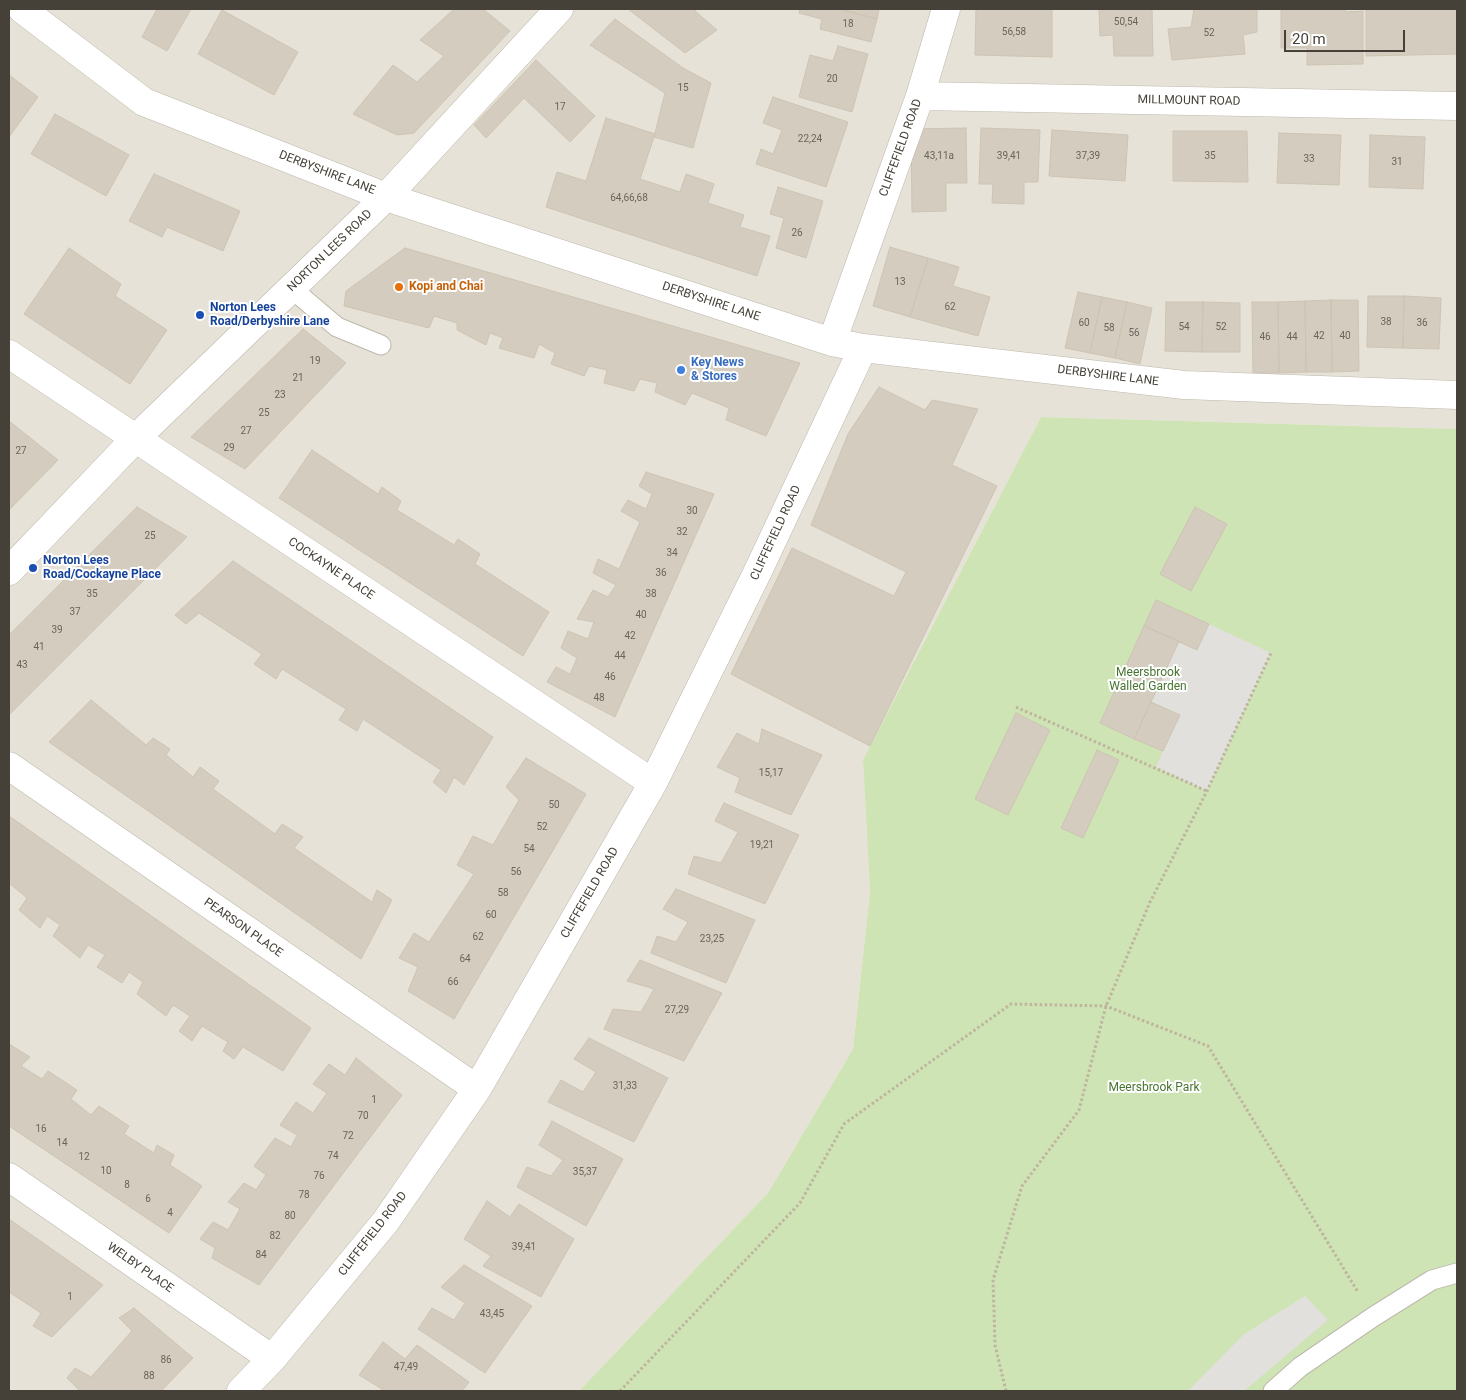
<!DOCTYPE html>
<html>
<head>
<meta charset="utf-8">
<style>
	body { margin:0 }
	#map { position:relative; width:1466px; height:1400px; overflow:hidden; background:#f3f0e9; font-family:Roboto,sans-serif }
	canvas { display:block }
	.frame { position:absolute; inset:0; border:10px solid #464138; pointer-events:none }
	.scale { position:absolute; left:1284px; top:30px; width:121px; height:22px; box-sizing:border-box; border:2px solid #464138; border-top:0; padding-left:6px; font-size:15px; line-height:18px; white-space:nowrap; color:#464138; -webkit-text-stroke:4px #fff; paint-order:stroke }
</style>
</head>
<body>
<div id="map">
<canvas width="1466" height="1400"></canvas>
<div class="frame"></div>
<div class="scale">20 m</div>
</div>
<script>
const ctx = document.querySelector('canvas').getContext('2d');
ctx.lineJoin = 'round';
function fill(path, color) { ctx.fillStyle = color; ctx.fill(path, 'evenodd'); }
const shape = rows => new Path2D(rows.map(r => 'M' + r).join(''));
function trace(path, color, width, dash) { ctx.strokeStyle = color; ctx.lineWidth = width; ctx.lineCap = dash ? 'butt' : 'round'; ctx.setLineDash(dash || []); ctx.stroke(path); }
function drawText(font, color, halo, rows, align = 'center') {
  ctx.font = font + ' Roboto,sans-serif'; ctx.lineWidth = 4; ctx.setLineDash([]); ctx.textBaseline = 'middle'; ctx.strokeStyle = halo; ctx.fillStyle = color; for (const [text, x, y, turn = 0] of rows) {
    ctx.save(); ctx.translate(x, y); ctx.rotate((+turn || 0) * Math.PI / 180); ctx.textAlign = isNaN(turn) ? turn : align; if (halo) ctx.strokeText(text, 0, 0); ctx.fillText(text, 0, 0); ctx.restore();
  }
}
const residential = shape([
	[9,9,1457,9,1457,429,1041,417,863,760,870,892,853,1049,768,1193,579,1391,9,1391]
]);
const green = shape([
	[1041,417,1457,429,1457,1391,579,1391,768,1193,853,1049,870,892,863,760]
]);
const parking = shape([
	[1209,624,1271,653,1207,791,1156,767,1179,715,1151,702,1179,641,1197,650],
	[1305,1296,1328,1320,1244,1391,1188,1391,1243,1335]
]);
const building = shape([
	[157,9,191,9,167,51,142,37,157,9],
	[454,9,483,9,510,31,414,133,397,135,353,114,393,65,417,82,444,56,420,40,454,9],
	[628,9,697,9,695,11,717,30,685,53,628,9],
	[800,9,839,9,877,19,871,42,820,29,822,19,799,13,800,9],
	[839,9,879,9,877,19,839,9],
	[976,9,1052,9,1052,57,975,55,976,9],
	[1099,9,1152,9,1153,56,1114,56,1113,35,1100,36,1099,9],
	[1194,9,1257,9,1257,32,1243,35,1245,54,1172,60,1168,29,1191,27,1194,9],
	[1281,9,1345,9,1345,12,1363,11,1363,64,1307,65,1307,48,1281,48,1281,9],
	[1366,9,1457,9,1457,54,1366,56,1366,9],
	[222,10,298,52,274,95,198,54,222,10],
	[615,19,683,68,711,83,693,148,654,137,665,93,590,45,615,19],
	[838,46,868,54,852,112,799,97,810,55,833,61,838,46],
	[536,60,595,116,570,142,524,98,486,138,474,125,536,60],
	[9,75,38,97,9,137,9,75],
	[773,97,848,122,826,187,756,164,761,149,773,154,782,130,763,123,773,97],
	[55,114,129,155,106,196,31,154,55,114],
	[606,118,655,134,640,179,680,192,686,174,714,184,708,203,744,215,740,227,770,236,757,276,546,207,557,172,586,181,606,118],
	[966,128,967,183,946,183,946,211,912,212,911,129,966,128],
	[981,128,1040,130,1038,182,1024,182,1024,204,992,203,993,184,979,184,981,128],
	[1052,130,1128,135,1125,181,1049,176,1052,130],
	[1173,131,1247,131,1248,182,1173,181,1173,131],
	[1279,133,1341,135,1339,185,1277,183,1279,133],
	[1370,135,1425,137,1423,189,1369,187,1370,135],
	[154,174,240,211,223,251,167,227,162,237,129,221,154,174],
	[778,187,823,201,806,258,776,248,784,218,770,214,778,187],
	[890,247,928,258,910,317,873,306,890,247],
	[69,248,121,284,115,296,167,330,130,384,24,314,69,248],
	[405,248,800,363,766,436,726,420,729,408,692,393,685,405,655,392,657,383,640,379,634,391,604,383,607,370,589,366,584,376,551,364,555,353,539,344,534,358,499,348,503,338,490,333,486,345,457,330,457,323,434,316,429,328,344,306,346,291,405,248],
	[928,258,959,267,953,286,990,297,978,336,910,317,928,258],
	[1078,292,1102,297,1090,353,1065,348,1078,292],
	[1368,296,1404,296,1403,348,1367,347,1368,296],
	[1404,296,1441,298,1439,349,1403,348,1404,296],
	[1102,297,1127,302,1115,358,1090,353,1102,297],
	[1331,300,1358,300,1359,371,1332,372,1331,300],
	[1331,300,1332,372,1306,372,1305,301,1331,300],
	[1305,301,1306,372,1279,373,1278,302,1305,301],
	[1127,302,1152,308,1140,364,1115,358,1127,302],
	[1166,302,1203,302,1202,352,1165,351,1166,302],
	[1203,302,1240,303,1240,352,1202,352,1203,302],
	[1252,302,1278,302,1279,373,1253,373,1252,302],
	[303,329,346,363,245,469,191,437,303,329],
	[879,387,925,410,932,400,978,409,952,465,997,486,870,746,731,674,792,548,894,596,906,572,811,525,848,434,879,387],
	[9,421,58,460,9,510,9,421],
	[312,450,378,494,382,487,401,501,397,510,454,545,458,539,480,554,475,564,549,612,523,656,279,498,312,450],
	[646,472,714,494,615,717,547,682,556,667,570,674,577,658,561,648,568,631,588,639,594,622,577,619,593,590,608,597,616,585,593,573,598,559,619,569,640,522,621,511,628,500,646,509,652,494,639,486,646,472],
	[137,507,187,537,9,715,9,635,137,507],
	[1195,507,1227,524,1191,591,1160,574,1195,507],
	[233,561,493,737,464,785,454,777,446,793,433,782,441,770,363,719,357,731,339,720,346,709,282,669,276,679,254,664,262,654,199,613,186,624,175,615,233,561],
	[1156,600,1209,624,1197,650,1144,626,1156,600],
	[1144,626,1179,641,1134,739,1100,723,1144,626],
	[91,700,146,745,153,738,170,749,166,755,193,777,200,767,219,781,213,789,275,834,282,824,303,837,294,848,372,902,377,890,392,900,361,959,49,742,91,700],
	[1151,702,1180,715,1163,751,1134,739,1151,702],
	[1016,713,1050,730,1008,815,975,799,1016,713],
	[762,729,822,755,791,815,735,792,740,778,717,767,737,733,759,744,762,729],
	[1097,750,1119,760,1083,838,1061,828,1097,750],
	[526,758,586,794,454,1019,408,991,418,967,399,958,414,933,429,942,474,874,457,865,473,836,493,845,519,800,506,787,526,758],
	[724,803,799,835,765,904,688,874,694,856,721,863,738,832,715,821,724,803],
	[9,816,311,1028,283,1071,243,1047,234,1059,223,1051,228,1042,202,1026,192,1041,179,1031,190,1016,173,1005,166,1016,137,994,143,982,129,972,122,983,97,967,105,955,88,945,80,958,53,936,60,925,47,916,40,928,19,910,27,898,9,883,9,816],
	[676,889,755,920,726,983,651,953,657,936,676,942,688,922,663,909,676,889],
	[640,960,722,993,684,1061,604,1029,613,1009,641,1012,654,989,627,981,640,960],
	[589,1038,668,1078,634,1142,548,1102,561,1080,583,1092,596,1072,574,1059,589,1038],
	[9,1044,30,1057,21,1066,42,1079,48,1071,77,1090,71,1099,91,1115,99,1106,129,1126,124,1134,154,1153,157,1145,174,1155,170,1165,202,1186,169,1233,9,1126,9,1044],
	[356,1058,402,1095,259,1285,212,1258,215,1248,200,1239,213,1222,228,1230,240,1209,228,1202,244,1183,256,1190,266,1175,254,1166,275,1138,291,1147,297,1135,280,1125,296,1102,313,1113,327,1093,313,1084,329,1064,345,1075,356,1058],
	[552,1121,623,1159,586,1226,517,1187,527,1167,551,1176,563,1160,539,1145,552,1121],
	[487,1201,510,1217,519,1204,574,1239,541,1297,483,1266,491,1256,464,1239,487,1201],
	[9,1219,103,1285,52,1337,33,1326,41,1313,9,1292,9,1219],
	[464,1265,532,1306,485,1373,418,1329,432,1308,454,1320,465,1303,441,1287,464,1265],
	[134,1308,193,1358,161,1391,78,1391,79,1390,67,1378,75,1368,91,1377,132,1331,119,1318,134,1308],
	[383,1342,405,1359,417,1345,469,1382,462,1391,381,1391,382,1389,359,1375,383,1342]
]);
const path = shape([
	[1016,707,1207,791],
	[620,1391,800,1203,844,1124,1011,1004,1106,1006,1208,1046,1358,1292],
	[1006,1391,995,1345,993,1280,1022,1186,1079,1110,1106,1006,1150,902,1207,791,1271,653]
]);
const lane = shape([
	[291,288,337,327,381,345],
	[1273,1391,1300,1367,1373,1317,1432,1280,1457,1273]
]);
const street = shape([
	[22,9,144,102,386,197,832,342,863,348,1184,385,1457,395],
	[920,96,1457,106],
	[832,342,920,96,946,9],
	[9,354,653,783],
	[9,571,135,439,386,197,559,9],
	[9,766,477,1089],
	[9,1177,272,1359],
	[241,1391,272,1359,386,1221,477,1089,653,783,758,571,863,348]
]);
const markers = [
	[399,287,5,"#e8710a"],
	[200,315,5,"#1a4fb4"],
	[681,370,5,"#3f7fe0"],
	[33,568,5,"#1a4fb4"]
];
const numberNames = [
	["50,54",1126,22],
	["18",848,24],
	["56,58",1014,32],
	["52",1209,33],
	["20",832,79],
	["15",683,88],
	["17",560,107],
	["22,24",810,139],
	["43,11a",939,156],
	["39,41",1009,156],
	["37,39",1088,156],
	["35",1210,156],
	["33",1309,159],
	["31",1397,162],
	["64,66,68",629,198],
	["26",797,233],
	["13",900,282],
	["62",950,307],
	["38",1386,322],
	["60",1084,323],
	["36",1422,323],
	["54",1184,327],
	["52",1221,327],
	["58",1109,328],
	["56",1134,333],
	["42",1319,336],
	["40",1345,336],
	["46",1265,337],
	["44",1292,337],
	["19",315,361],
	["21",298,378],
	["23",280,395],
	["25",264,413],
	["27",246,431],
	["29",229,448],
	["27",21,451],
	["30",692,511],
	["32",682,532],
	["25",150,536],
	["34",672,553],
	["36",661,573],
	["35",92,594],
	["38",651,594],
	["37",75,612],
	["40",641,615],
	["39",57,630],
	["42",630,636],
	["41",39,647],
	["44",620,656],
	["43",22,665],
	["46",610,677],
	["48",599,698],
	["15,17",771,773],
	["50",554,805],
	["52",542,827],
	["19,21",762,845],
	["54",529,849],
	["56",516,872],
	["58",503,893],
	["60",491,915],
	["62",478,937],
	["23,25",712,939],
	["64",465,959],
	["66",453,982],
	["27,29",677,1010],
	["31,33",625,1086],
	["1",374,1100],
	["70",363,1116],
	["16",41,1129],
	["72",348,1136],
	["14",62,1143],
	["74",333,1156],
	["12",84,1157],
	["10",106,1171],
	["35,37",585,1172],
	["76",319,1176],
	["8",127,1185],
	["78",304,1195],
	["6",148,1199],
	["4",170,1213],
	["80",290,1216],
	["82",275,1236],
	["39,41",524,1247],
	["84",261,1255],
	["1",70,1297],
	["43,45",492,1314],
	["86",166,1360],
	["47,49",406,1367],
	["88",149,1376]
];
const streetNames = [
	["MILLMOUNT ROAD",1189,101,1],
	["CLIFFEFIELD ROAD",901,148,-70],
	["DERBYSHIRE LANE",327,173,21],
	["NORTON LEES ROAD",330,251,-44],
	["DERBYSHIRE LANE",711,302,18],
	["DERBYSHIRE LANE",1108,376,7],
	["CLIFFEFIELD ROAD",776,533,-65],
	["COCKAYNE PLACE",331,569,34],
	["CLIFFEFIELD ROAD",590,893,-60],
	["PEARSON PLACE",243,928,35],
	["CLIFFEFIELD ROAD",373,1234,-52],
	["WELBY PLACE",140,1268,35]
];
const foodNames = [
	["Kopi and Chai",409,287]
];
const transitNames = [
	["Norton Lees",210,308],
	["Road/Derbyshire Lane",210,322],
	["Norton Lees",43,561],
	["Road/Cockayne Place",43,575]
];
const shopNames = [
	["Key News",691,363],
	["& Stores",691,377]
];
const parkNames = [
	["Meersbrook",1148,673],
	["Walled Garden",1148,687],
	["Meersbrook Park",1154,1088]
];
fill(residential, '#e7e2d7');
fill(green, '#cee4b5');
fill(parking, '#e2e0dd');
fill(building, '#d4ccbf');
trace(building, '#cec4b3', 1);
trace(lane, '#beb8ac', 21);
trace(street, '#beb8ac', 29);
trace(path, '#bfb49e', 3, [2.5, 2.5]);
trace(lane, '#fff', 19);
trace(street, '#fff', 28);
for (const [x, y, r, color] of markers) { const dot = new Path2D(); dot.arc(x, y, r, 0, 2 * Math.PI); ctx.fillStyle = color; ctx.fill(dot); trace(dot, '#fff', 2); }
drawText('10px', '#6a645a', null, numberNames);
drawText('12px', '#464138', '#fff', streetNames);
drawText('bold 12px', '#c56008', '#fff', foodNames, 'left');
drawText('bold 12px', '#164399', '#fff', transitNames, 'left');
drawText('bold 12px', '#366cbe', '#fff', shopNames, 'left');
drawText('12px', '#47742f', '#fff', parkNames);
</script>
</body>
</html>
